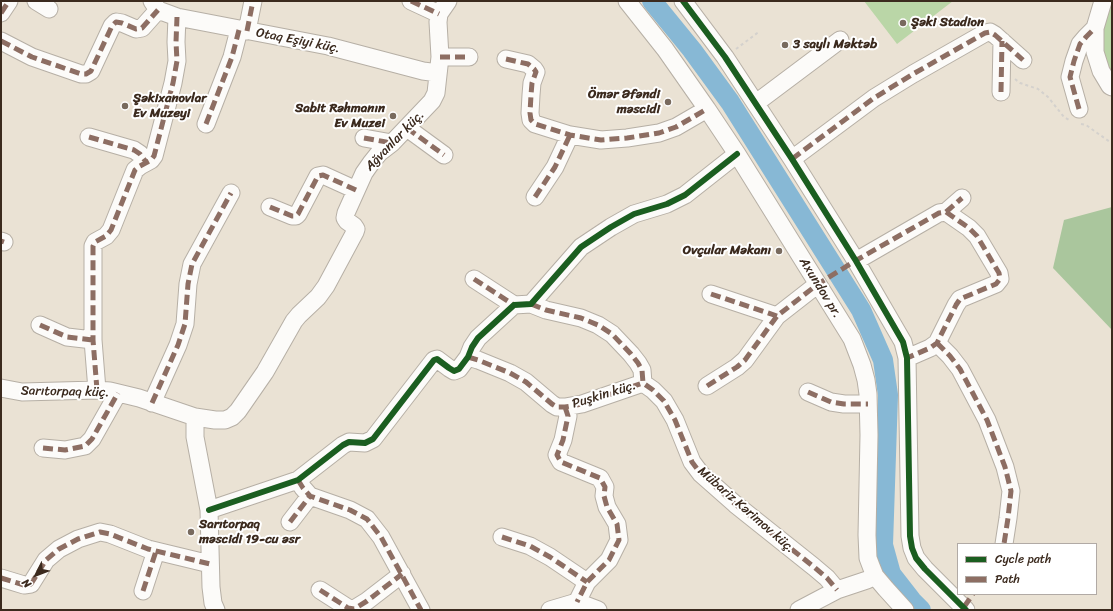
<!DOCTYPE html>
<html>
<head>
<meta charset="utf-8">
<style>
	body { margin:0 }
	#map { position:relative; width:1113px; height:611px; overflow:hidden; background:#eae2d4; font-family:Sriracha,sans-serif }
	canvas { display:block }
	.frame { position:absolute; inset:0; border:2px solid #3b2a1e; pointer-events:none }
	.legend { position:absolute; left:957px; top:543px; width:140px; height:52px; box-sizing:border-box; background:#fff; border:1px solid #b1aaa5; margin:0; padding:5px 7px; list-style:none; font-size:12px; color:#3b2a1e }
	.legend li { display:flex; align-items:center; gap:8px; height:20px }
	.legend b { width:20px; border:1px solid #b1aaa5 }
	.north { position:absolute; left:16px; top:555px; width:40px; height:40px; -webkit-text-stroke:3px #fff; paint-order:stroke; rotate:228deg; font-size:11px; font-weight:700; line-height:16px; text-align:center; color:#3b2a1e }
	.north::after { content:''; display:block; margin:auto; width:14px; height:18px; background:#3b2a1e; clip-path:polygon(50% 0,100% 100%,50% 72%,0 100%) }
</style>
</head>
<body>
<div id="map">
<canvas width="1113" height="611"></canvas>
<div class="frame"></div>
<ul class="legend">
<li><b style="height:5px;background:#1b5e20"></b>Cycle path</li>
<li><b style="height:5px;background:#8d6e63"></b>Path</li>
</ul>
<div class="north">N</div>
</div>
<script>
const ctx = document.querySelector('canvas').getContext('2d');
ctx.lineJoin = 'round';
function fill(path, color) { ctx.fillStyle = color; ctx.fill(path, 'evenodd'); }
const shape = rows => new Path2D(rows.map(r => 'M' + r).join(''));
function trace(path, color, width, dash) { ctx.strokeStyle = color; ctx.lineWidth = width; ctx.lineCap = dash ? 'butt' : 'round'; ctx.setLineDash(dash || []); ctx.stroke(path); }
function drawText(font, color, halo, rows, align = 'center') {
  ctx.font = font + ' Sriracha,sans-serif'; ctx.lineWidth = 4; ctx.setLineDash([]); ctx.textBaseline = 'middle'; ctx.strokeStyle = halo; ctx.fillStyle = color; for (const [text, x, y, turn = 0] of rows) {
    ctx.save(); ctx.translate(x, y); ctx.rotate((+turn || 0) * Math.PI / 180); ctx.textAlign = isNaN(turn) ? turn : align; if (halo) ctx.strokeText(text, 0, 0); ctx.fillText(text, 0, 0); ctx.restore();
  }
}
const green = shape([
	[864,1,953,1,897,44],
	[1112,2,1112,79,1104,65,1103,30]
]);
const forest = shape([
	[1112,207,1112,330,1053,268,1064,220]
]);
const river = shape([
	[652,1,692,50,730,102,861,310,883,360,888,395,883,545,891,574,912,601,921,610]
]);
const path = shape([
	[736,49,760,31],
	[1015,79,1020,83,1038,89,1048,97,1064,117,1069,120],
	[1081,124,1086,125,1110,142,1112,141]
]);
const minor = shape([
	[36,1,49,9],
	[152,1,158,10,177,17,328,46,423,71,438,73],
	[411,1,439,14],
	[627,1,665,49,707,109,737,154,852,339,862,365,866,380,868,394,869,435,867,535,868,558,871,566,875,576,886,589,905,610],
	[683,1,725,57,792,159,856,261,903,342,907,358,910,536,912,548,916,558,925,569,966,610],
	[1103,1,1095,28,1095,52,1101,71,1110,86,1112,87],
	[1,13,9,1],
	[247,31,253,1],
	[1,41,32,57,81,74,86,74,91,71,112,26,116,22,122,23,136,29,142,28,158,10],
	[440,57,469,57],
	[506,59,528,64,534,69,536,72,532,83,531,95,530,113,531,120,535,124,570,135,601,140,627,138,659,133,676,127,707,109],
	[1001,92,1002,41],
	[756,103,840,40],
	[1079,109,1070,77,1074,61,1080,44,1086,37,1095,28],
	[206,124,232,57,239,30],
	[407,128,444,155],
	[89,137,134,150,140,154,146,162],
	[364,138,392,143],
	[792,159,874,98,913,74,985,33,990,32,995,35,1023,60],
	[535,197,555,167,570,135],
	[270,207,292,216,296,216,298,214,318,176,323,175,356,190],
	[946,212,962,198],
	[1,241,4,242],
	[856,261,939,213,946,212,969,228,977,236,999,273,1000,279,996,284,960,299,956,305,937,343,930,348,907,358],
	[474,279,514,305],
	[711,294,777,316],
	[531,304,546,310,581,318,598,325,612,334,631,354,638,363,642,370,643,383,653,390,664,401,675,420,692,462,701,474,735,504,814,567,827,578,837,590],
	[40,325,67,337,93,340],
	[937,343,950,356,960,369,987,420,1005,467,1011,491,1008,518,1004,544],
	[468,357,478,360,510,373,526,382,552,404,557,407,565,407,582,404,643,383],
	[707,386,737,367,745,360,777,316,818,284],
	[1,388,22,392,97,390,110,391,139,398,195,417,195,437,209,510,211,587,213,603,216,610],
	[97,390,93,340,93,246,95,242,106,236,111,230,135,170,140,166,151,160,154,156,173,83,177,61,176,42,177,17],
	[808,392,831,402,844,404,868,404],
	[152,403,178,345,185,324,188,284,192,264,231,193],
	[565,407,568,416,563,440,557,455,561,462,600,478,605,487,604,496,607,507,617,524,619,540,609,560,587,582,577,602],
	[195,417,215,420,225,420,232,417,238,411,265,372,294,321,299,315,318,297,326,286,355,232,356,229,354,226,347,221,345,218,346,213,364,173,371,163,379,153,392,143,432,101,436,93,440,57,438,22,439,14,448,1],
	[43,448,65,450,85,446,92,439,118,393],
	[298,480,303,488,310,496,350,510,367,519,381,537,421,610],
	[209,510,298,480,343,445,349,442,365,443,373,439,434,360,437,359,449,368,454,371,459,369,468,357,472,347,478,338,514,305,531,304,581,247,611,227,634,214,667,204,685,195,737,154],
	[290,522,310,496],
	[502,537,530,546,550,557,587,582],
	[1,578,24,585,31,584,46,560,59,549,78,539,100,532,110,534,148,549,210,564],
	[320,590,348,608,354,609,367,601,402,574],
	[143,591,156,551],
	[550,610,577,602,598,610],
	[799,610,837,590,867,580,875,576]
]);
const quiet = shape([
	[411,1,439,14],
	[1,13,9,1],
	[247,31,253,1],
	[1,41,32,57,81,74,86,74,91,71,112,26,116,22,122,23,136,29,142,28,158,10],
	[440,57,469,57],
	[506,59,528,64,534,69,536,72,532,83,531,95,530,113,531,120,535,124,570,135,601,140,627,138,659,133,676,127,707,109],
	[1001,92,1002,41],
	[1079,109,1070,77,1074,61,1080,44,1086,37,1095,28],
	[206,124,232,57,239,30],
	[407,128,444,155],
	[89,137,134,150,140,154,146,162],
	[364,138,392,143],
	[792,159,874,98,913,74,985,33,990,32,995,35,1023,60],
	[535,197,555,167,570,135],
	[270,207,292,216,296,216,298,214,318,176,323,175,356,190],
	[946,212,962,198],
	[1,241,4,242],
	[474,279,514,305],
	[711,294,777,316],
	[531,304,546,310,581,318,598,325,612,334,631,354,638,363,642,370,643,383,653,390,664,401,675,420,692,462,701,474,735,504,814,567,827,578,837,590],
	[40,325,67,337,93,340],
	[937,343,950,356,960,369,987,420,1005,467,1011,491,1008,518,1004,544],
	[468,357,478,360,510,373,526,382,552,404,557,407,565,407,582,404,643,383],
	[707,386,737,367,745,360,777,316,818,284,855,261,939,213,946,212,969,228,977,236,999,273,1000,279,996,284,960,299,956,305,937,343,930,348,907,358],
	[97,390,93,340,93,246,95,242,106,236,111,230,135,170,140,166,151,160,154,156,173,83,177,61,176,42,177,17],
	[808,392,831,402,844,404,868,404],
	[152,403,178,345,185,324,188,284,192,264,231,193],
	[565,407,568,416,563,440,557,455,561,462,600,478,605,487,604,496,607,507,617,524,619,540,609,560,587,582,577,602],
	[43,448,65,450,85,446,92,439,118,393],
	[298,480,303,488,310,496,350,510,367,519,381,537,421,610],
	[290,522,310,496],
	[502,537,530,546,550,557,587,582],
	[1,578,24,585,31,584,46,560,59,549,78,539,100,532,110,534,148,549,210,564],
	[320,590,348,608,354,609,367,601,402,574],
	[143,591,156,551],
	[964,607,973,594]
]);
const cycleway = shape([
	[683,1,725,57,792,159,856,261,903,342,907,358,910,536,912,548,916,558,925,569,966,610],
	[209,510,298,480,343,445,349,442,365,443,373,439,434,360,437,359,449,368,454,371,459,369,468,357,472,347,478,338,514,305,531,304,581,247,611,227,634,214,667,204,685,195,737,154]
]);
const markers = [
	[903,23,4,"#786a5e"],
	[785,45,4,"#786a5e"],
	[668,102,4,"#786a5e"],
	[125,106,4,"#786a5e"],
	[393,116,4,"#786a5e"],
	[779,251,4,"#786a5e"],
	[191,532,4,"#786a5e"]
];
const poiNames = [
	["Şəki Stadion",911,23],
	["3 saylı Məktəb",793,45],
	["Ömər Əfəndi",660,95,"right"],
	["məscidi",660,110,"right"],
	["Şəkixanovlar",133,99],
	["Ev Muzeyi",133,114],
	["Sabit Rəhmanın",385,109,"right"],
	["Ev Muzei",385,124,"right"],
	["Ovçular Məkanı",771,251,"right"],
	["Sarıtorpaq",199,525],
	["məscidi 19-cu əsr",199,540]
];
const streetNames = [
	["Otaq Eşiyi küç.",298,41,11],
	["Ağvanlar küç.",395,141,-46],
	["Axundov pr.",820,288,58],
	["Sarıtorpaq küç.",65,392,1],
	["Puşkin küç.",604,395,-17],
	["Mübariz Kərimov küç.",746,510,41]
];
fill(green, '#bad6a7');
fill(forest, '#aac69d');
trace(river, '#87b8d5', 20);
trace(minor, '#b6afa5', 19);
trace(path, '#d4d1cd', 2, [3, 3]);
trace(minor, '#fcfbf9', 17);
trace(quiet, '#8d6e63', 5, [10, 5]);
trace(cycleway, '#1b5e20', 6);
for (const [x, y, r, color] of markers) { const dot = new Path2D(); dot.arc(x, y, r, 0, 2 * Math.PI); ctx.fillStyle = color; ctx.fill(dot); trace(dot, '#fff', 1.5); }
drawText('bold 13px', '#3b2a1e', '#fff', poiNames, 'left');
drawText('13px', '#3b2a1e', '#fff', streetNames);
</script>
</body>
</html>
